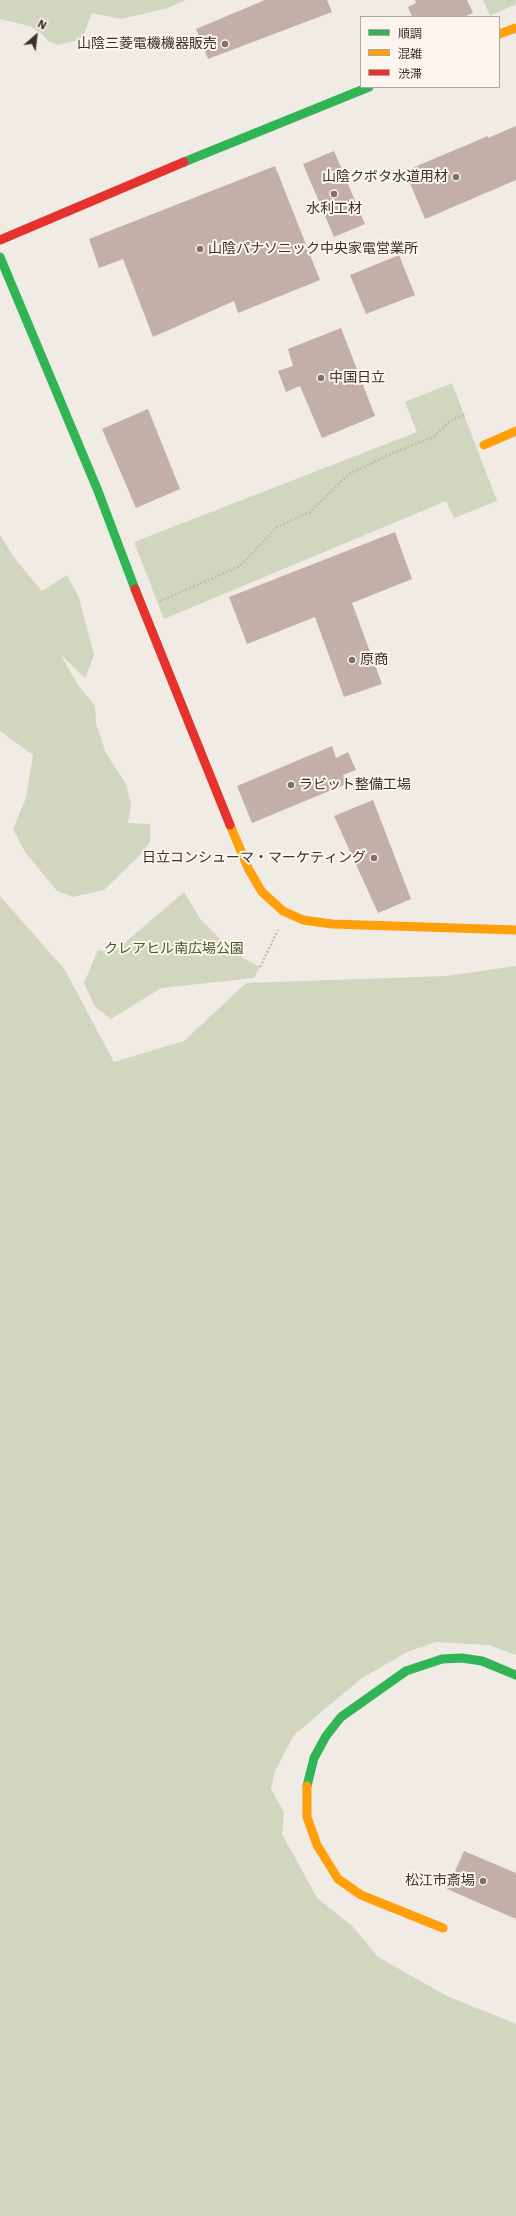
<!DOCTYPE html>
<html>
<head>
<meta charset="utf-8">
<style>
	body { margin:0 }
	#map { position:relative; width:516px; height:2216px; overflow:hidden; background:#f0ebe5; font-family:"Work Sans","Noto Sans JP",sans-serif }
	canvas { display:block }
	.legend { position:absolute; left:360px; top:16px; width:140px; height:72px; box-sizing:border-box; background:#fbf5ee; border:1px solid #aea6a0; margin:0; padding:5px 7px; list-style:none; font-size:12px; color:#3b302b }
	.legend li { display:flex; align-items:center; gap:8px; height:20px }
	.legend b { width:20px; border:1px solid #aea6a0 }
	.north { position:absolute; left:16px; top:16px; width:40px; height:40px; -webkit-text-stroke:3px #fbf5ee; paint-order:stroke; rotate:28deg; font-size:11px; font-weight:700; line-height:16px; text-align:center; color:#3b302b }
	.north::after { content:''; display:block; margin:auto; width:14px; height:18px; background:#3b302b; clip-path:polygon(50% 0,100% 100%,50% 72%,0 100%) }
</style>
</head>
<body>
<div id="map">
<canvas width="516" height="2216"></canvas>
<ul class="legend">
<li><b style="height:5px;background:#30b455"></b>順調</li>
<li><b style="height:5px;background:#ff9f0a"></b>混雑</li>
<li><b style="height:5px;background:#e5322d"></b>渋滞</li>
</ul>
<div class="north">N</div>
</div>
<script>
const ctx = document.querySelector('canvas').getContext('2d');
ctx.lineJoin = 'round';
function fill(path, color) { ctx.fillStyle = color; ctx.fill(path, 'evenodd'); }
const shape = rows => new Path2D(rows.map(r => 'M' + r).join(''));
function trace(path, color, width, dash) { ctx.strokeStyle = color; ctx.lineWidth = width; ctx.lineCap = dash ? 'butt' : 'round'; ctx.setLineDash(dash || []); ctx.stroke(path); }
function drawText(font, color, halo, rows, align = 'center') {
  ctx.font = font + ' "Work Sans","Noto Sans JP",sans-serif'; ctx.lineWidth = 4; ctx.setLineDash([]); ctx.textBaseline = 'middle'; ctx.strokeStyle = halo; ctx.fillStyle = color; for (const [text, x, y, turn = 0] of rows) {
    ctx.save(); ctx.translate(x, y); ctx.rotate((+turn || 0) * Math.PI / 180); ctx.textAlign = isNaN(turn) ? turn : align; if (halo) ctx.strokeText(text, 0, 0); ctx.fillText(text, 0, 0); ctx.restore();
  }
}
const green = shape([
	[0,0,186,0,168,8,121,19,92,13,82,39,57,45,48,41,42,34,30,26,0,19],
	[483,0,516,0,516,4,490,16],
	[452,383,497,501,454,518,446,501,164,619,134,542,417,432,405,402],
	[0,535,15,559,42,591,67,575,79,598,94,655,85,678,60,654,78,685,95,706,96,723,106,753,126,784,131,805,128,823,150,824,150,842,138,857,104,890,73,897,57,891,25,852,13,829,26,798,33,755,0,731],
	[184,892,201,920,221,940,243,958,260,967,254,978,161,988,111,1019,95,1007,84,983,98,950,113,953],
	[0,896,65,970,114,1062,184,1041,246,983,446,976,516,966,516,1655,489,1645,436,1642,407,1652,362,1678,294,1735,275,1771,271,1789,284,1812,282,1834,317,1898,352,1926,378,1957,447,1996,516,2024,516,2216,0,2216]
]);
const building = shape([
	[265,0,327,0,332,12,208,59,196,29],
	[415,0,467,0,473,13,464,17,412,17,408,7,416,3],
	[516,126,516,180,425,219,405,171,488,136,488,138],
	[334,151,365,224,334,237,303,164],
	[275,166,320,280,238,313,234,301,153,337,123,259,99,268,89,239],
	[399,255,415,295,366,314,350,275],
	[341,328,375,416,322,438,300,386,286,392,278,371,293,366,288,349],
	[148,409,180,489,136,508,102,429],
	[395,532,412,579,352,603,382,684,344,697,315,617,247,644,229,597],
	[332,746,336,758,348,752,356,770,343,775,346,784,252,823,237,786],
	[373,800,411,899,378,913,334,816],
	[464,1851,516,1873,516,1919,447,1889]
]);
const path = shape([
	[160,601,240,566,277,527,310,512,349,474,393,453,433,437,450,421,466,414],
	[260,967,278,930]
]);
const fast = shape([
	[184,162,369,87],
	[0,257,98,491,135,589],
	[307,1786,314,1758,326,1736,341,1717,406,1671,442,1659,462,1658,482,1661,516,1675]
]);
const slow = shape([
	[499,34,516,28],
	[484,445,516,431],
	[230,825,249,870,262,892,283,911,303,920,332,924,516,930],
	[307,1786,307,1817,317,1845,338,1879,361,1895,443,1928]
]);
const jam = shape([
	[0,240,184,162],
	[135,589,230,825]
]);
const markers = [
	[225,44,4,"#7a716c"],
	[456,177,4,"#7a716c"],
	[334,194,4,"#7a716c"],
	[200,249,4,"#7a716c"],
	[321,378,4,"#7a716c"],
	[352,660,4,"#7a716c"],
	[291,785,4,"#7a716c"],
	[374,858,4,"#7a716c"],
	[483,1881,4,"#7a716c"]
];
const poiNames = [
	["山陰三菱電機機器販売",217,44],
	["山陰クボタ水道用材",448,177],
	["水利工材",334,209,"center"],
	["山陰パナソニック中央家電営業所",208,249,"left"],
	["中国日立",329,378,"left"],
	["原商",360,660,"left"],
	["ラビット整備工場",299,785,"left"],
	["日立コンシューマ・マーケティング",366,858],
	["松江市斎場",475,1881]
];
const parkNames = [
	["クレアヒル南広場公園",174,949]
];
fill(green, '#d1d6bf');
fill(building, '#c3afa7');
trace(path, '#c2bbb6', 2.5, [2, 2]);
trace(fast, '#30b455', 9);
trace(slow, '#ff9f0a', 9);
trace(jam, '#e5322d', 9);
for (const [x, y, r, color] of markers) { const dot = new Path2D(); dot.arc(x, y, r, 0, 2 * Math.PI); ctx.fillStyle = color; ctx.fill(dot); trace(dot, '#fbf5ee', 1.5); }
drawText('14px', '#3b302b', '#fbf5ee', poiNames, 'right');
drawText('14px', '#4a5a2e', '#fbf5ee', parkNames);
</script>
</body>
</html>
